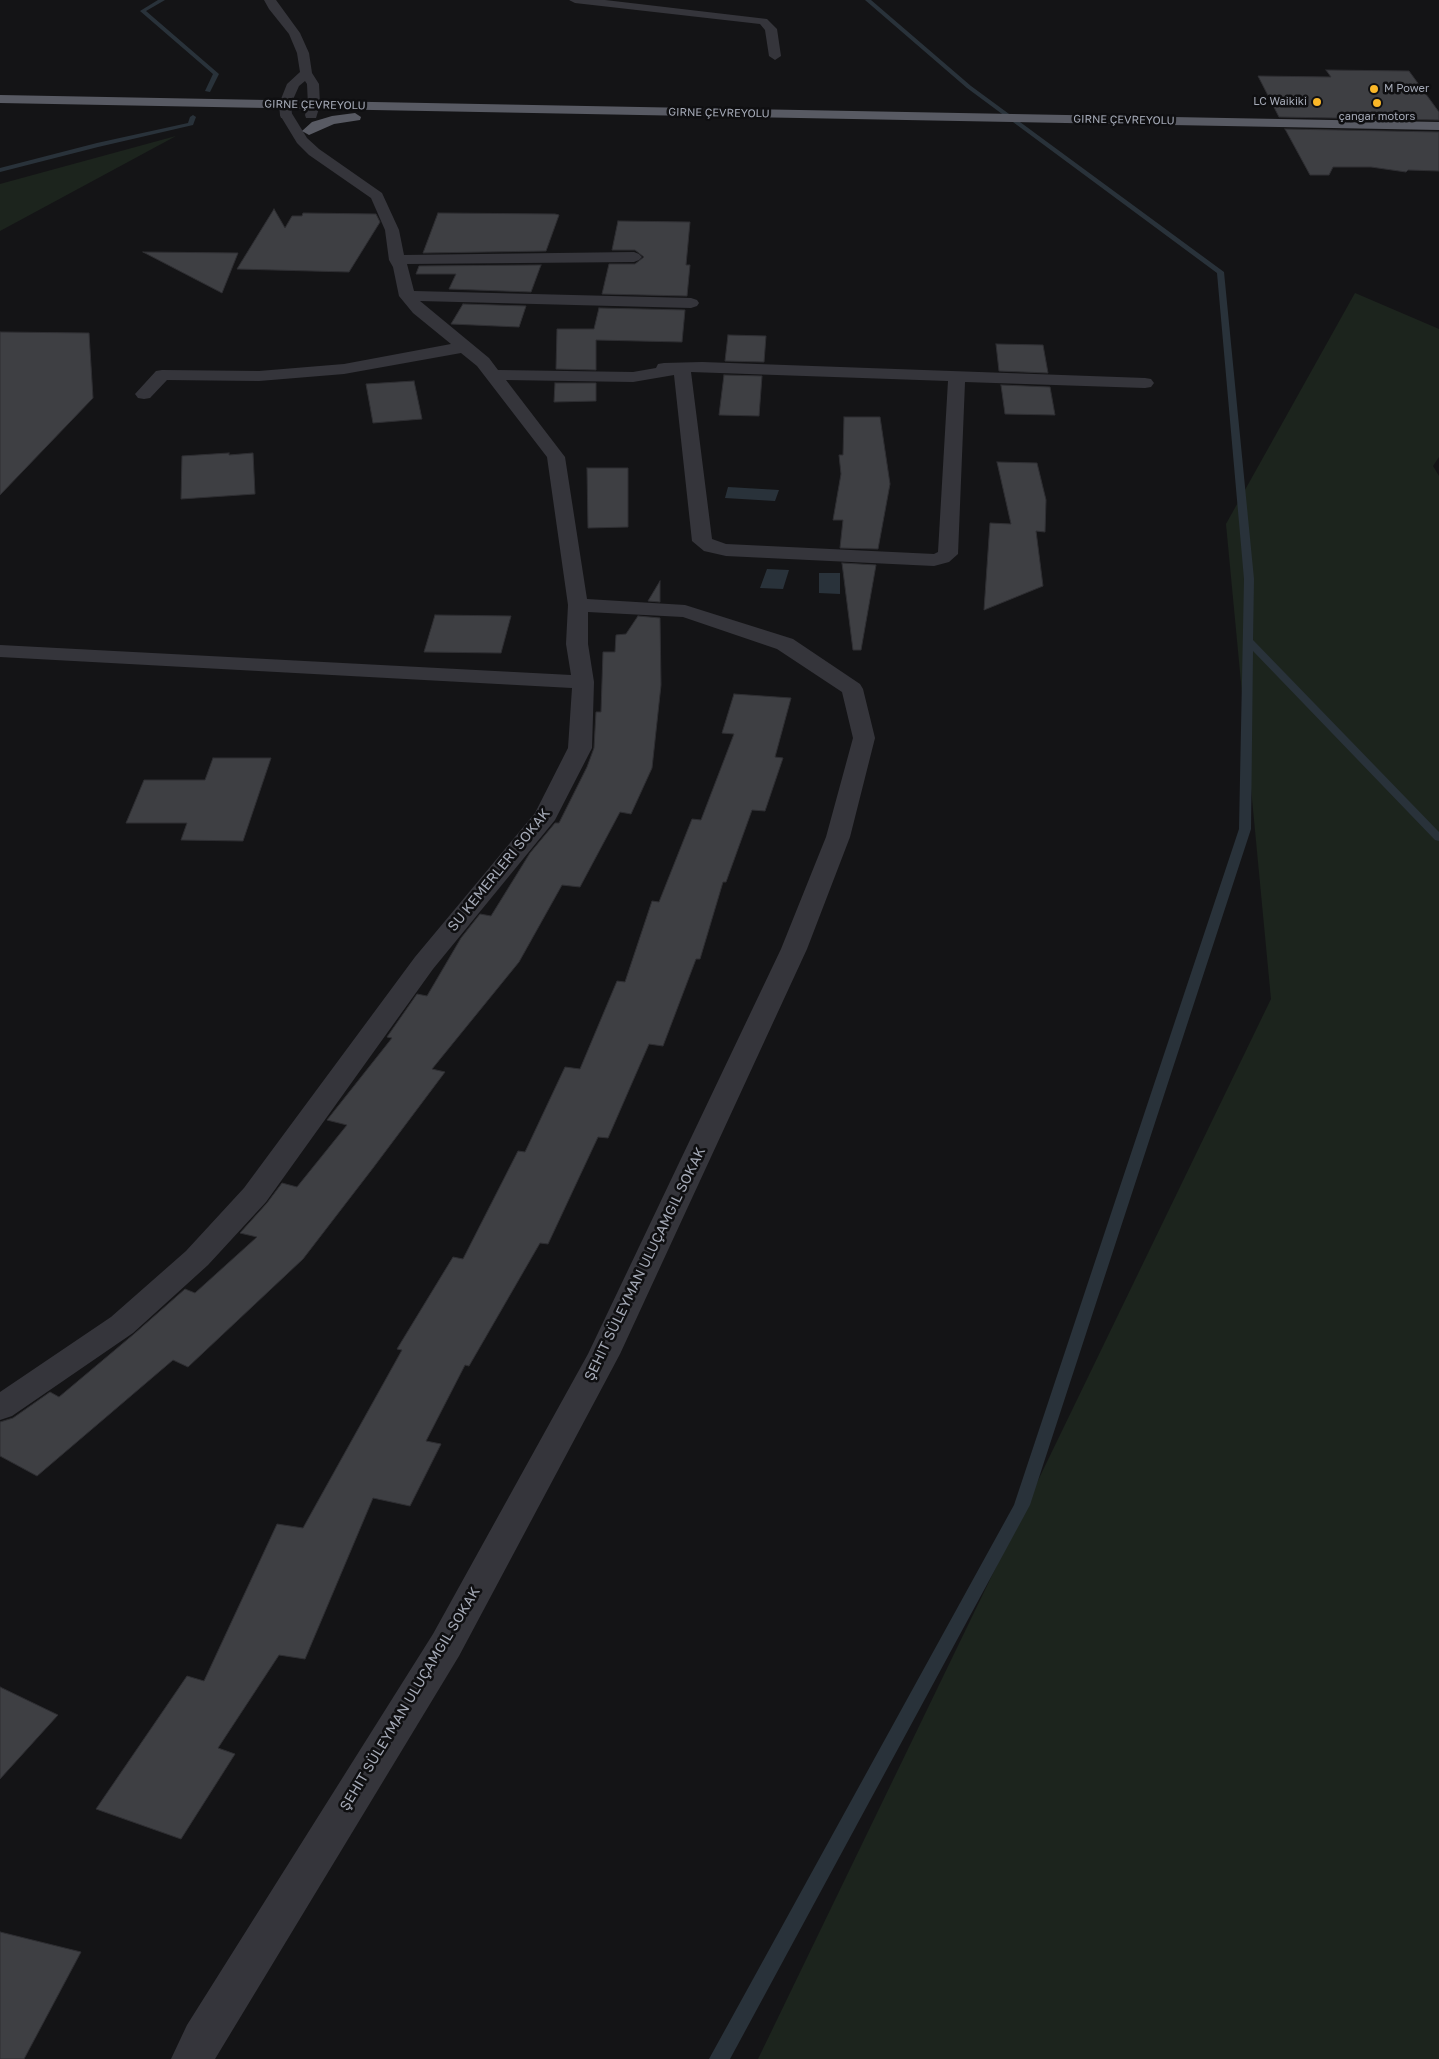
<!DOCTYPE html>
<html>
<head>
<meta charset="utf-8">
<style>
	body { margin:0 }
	canvas { display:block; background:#141416 }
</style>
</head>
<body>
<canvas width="1439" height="2059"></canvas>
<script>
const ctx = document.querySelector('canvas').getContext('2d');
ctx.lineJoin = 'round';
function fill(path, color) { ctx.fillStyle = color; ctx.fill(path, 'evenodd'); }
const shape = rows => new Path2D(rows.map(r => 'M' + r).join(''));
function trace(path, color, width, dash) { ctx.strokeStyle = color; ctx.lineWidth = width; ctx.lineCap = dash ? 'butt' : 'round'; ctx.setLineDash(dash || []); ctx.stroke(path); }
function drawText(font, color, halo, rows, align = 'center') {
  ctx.font = font + ' "Golos Text",sans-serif'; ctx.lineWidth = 5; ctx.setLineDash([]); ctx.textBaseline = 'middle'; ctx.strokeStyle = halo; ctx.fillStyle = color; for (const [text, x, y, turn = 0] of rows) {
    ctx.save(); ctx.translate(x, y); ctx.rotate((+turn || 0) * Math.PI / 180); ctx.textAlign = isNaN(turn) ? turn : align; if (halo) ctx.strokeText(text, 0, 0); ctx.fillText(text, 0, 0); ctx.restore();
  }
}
const green = shape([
	[176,136,0,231,0,184],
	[1355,293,1439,329,1439,457,1433,466,1439,476,1439,2059,758,2059,1271,999,1226,524]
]);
const water = shape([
	[728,487,779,490,775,501,725,498],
	[767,569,789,570,783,589,760,588],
	[819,573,840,573,840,594,819,593]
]);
const stream = shape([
	[158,0,165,0,146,11,219,74,210,92,205,91,213,74,140,11,158,0],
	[865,0,871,0,971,86,1224,272,1254,579,1253,640,1439,832,1439,841,1435,840,1253,651,1251,829,1030,1505,730,2059,709,2059,1014,1505,1239,829,1244,579,1217,273,967,88,865,0],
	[193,115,196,117,193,125,98,147,0,172,0,168,97,143,188,123,190,117,193,115]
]);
const building = shape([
	[1326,70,1409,71,1439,112,1439,120,1279,117,1258,76,1331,77,1326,70],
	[1285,129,1439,132,1439,171,1408,170,1406,172,1371,167,1333,167,1329,175,1310,175,1285,129],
	[274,209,285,228,292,216,302,216,303,213,376,214,380,222,349,272,237,269,274,209],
	[438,213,555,214,559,215,546,251,423,253,438,213],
	[618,221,690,222,686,265,690,265,687,296,602,294,609,264,635,264,644,257,635,250,612,250,618,221],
	[143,252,238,253,222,293,143,252],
	[541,265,531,292,449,289,456,274,416,274,419,266,541,265],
	[463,304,526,306,519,327,451,324,463,304],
	[599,308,685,310,682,342,596,340,596,370,556,369,557,329,594,329,599,308],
	[0,332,89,333,93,398,0,495,0,332],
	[728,335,766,336,764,362,725,361,728,335],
	[996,344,1043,345,1048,373,999,371,996,344],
	[724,375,762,376,759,416,719,415,724,375],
	[414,381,422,419,373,423,366,384,414,381],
	[555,383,596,383,596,401,554,402,555,383],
	[1001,385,1050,387,1055,415,1005,414,1001,385],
	[844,417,880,417,890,484,878,549,840,548,843,520,833,520,841,474,839,455,843,455,844,417],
	[229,453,229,455,253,453,255,494,181,499,182,456,229,453],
	[997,462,1037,463,1046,500,1045,532,1036,531,1043,586,984,610,990,523,1011,524,997,462],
	[587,468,628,468,628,527,588,528,587,468],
	[842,563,876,565,861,650,853,650,842,563],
	[660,581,660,602,648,601,660,581],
	[435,615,511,616,501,653,424,652,435,615],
	[638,616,660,618,661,685,652,768,631,814,620,812,580,887,562,885,519,962,432,1069,445,1072,373,1168,303,1259,188,1367,173,1360,37,1476,0,1456,0,1422,13,1418,50,1392,59,1397,134,1334,185,1289,195,1293,257,1237,240,1233,267,1203,282,1183,297,1187,347,1125,327,1120,392,1038,387,1037,417,994,427,996,461,938,480,914,491,916,530,853,555,823,559,823,587,767,594,748,596,712,601,712,603,652,615,652,616,635,626,634,638,616],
	[734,694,791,698,775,757,783,758,765,811,752,810,726,882,723,882,700,959,696,959,663,1046,649,1044,608,1138,598,1137,548,1244,540,1243,469,1366,465,1365,426,1441,441,1444,410,1506,373,1498,305,1659,279,1655,218,1748,235,1754,181,1839,96,1809,187,1676,204,1681,277,1524,303,1528,402,1350,397,1349,453,1257,463,1259,518,1151,525,1152,565,1067,580,1069,617,981,625,982,652,901,659,902,692,819,701,820,734,734,722,733,734,694],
	[213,758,271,758,243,841,181,840,187,823,126,823,144,780,205,780,213,758],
	[0,1687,58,1715,0,1779,0,1687],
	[0,1932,81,1952,24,2059,0,2059,0,1932]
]);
const minor = shape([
	[569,0,605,0,767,19,777,29,781,56,775,60,769,56,765,30,760,24,575,3,569,0],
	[286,111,291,112,307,138,319,149,382,193,399,230,404,255,634,252,639,254,642,257,639,260,634,262,407,264,414,291,691,298,697,300,699,303,697,306,691,308,420,301,489,358,498,370,633,372,656,368,658,364,664,363,702,362,1145,378,1151,379,1154,383,1151,387,1145,388,965,382,958,554,949,562,934,566,726,556,704,551,692,541,674,375,633,382,506,380,565,457,587,599,685,605,793,639,860,684,863,689,875,738,850,837,807,949,620,1354,459,1656,215,2059,171,2059,187,2025,433,1634,588,1354,781,949,826,837,853,738,842,692,777,649,683,617,588,612,588,644,594,682,592,748,555,820,433,969,266,1202,208,1265,133,1333,12,1416,0,1420,0,1392,111,1317,186,1251,244,1188,415,957,535,813,568,748,572,688,0,657,0,645,571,675,566,644,568,605,547,457,477,366,461,353,344,374,259,381,167,380,150,398,144,399,138,398,135,394,156,371,162,370,259,371,344,364,451,344,413,313,399,296,393,267,389,260,385,230,371,198,309,155,297,143,280,115,286,111],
	[691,372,948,381,938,552,934,554,726,544,712,539,691,372]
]);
const tertiary = shape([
	[264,0,276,0,300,33,309,53,312,73,319,84,320,105,316,118,306,118,305,115,308,105,307,84,305,81,299,86,291,104,292,115,291,118,281,118,280,115,279,104,287,84,300,72,297,53,289,34,269,9,264,0]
]);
const trunk = shape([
	[0,95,1439,122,1439,130,0,103,0,95],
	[355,113,361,117,360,120,334,124,309,135,302,131,312,122,332,116,355,113]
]);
const markers = [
	[1374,89,5,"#fab728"],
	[1317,102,5,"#fab728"],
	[1377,103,5,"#fab728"]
];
const farPoinames = [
	["M Power",1384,89],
	["LC Waikiki",1307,102,"right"],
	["çangar motors",1377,117,"center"]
];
const farStreetnames = [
	["GIRNE ÇEVREYOLU",315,105,1],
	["GIRNE ÇEVREYOLU",719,113,1],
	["GIRNE ÇEVREYOLU",1124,120,1]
];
const streetNames = [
	["SU KEMERLERI SOKAK",499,870,-51],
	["ŞEHIT SÜLEYMAN ULUÇAMGIL SOKAK",645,1264,-64],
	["ŞEHIT SÜLEYMAN ULUÇAMGIL SOKAK",410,1699,-59]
];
fill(green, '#1c241d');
fill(water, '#29323a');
fill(stream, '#29323a');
fill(building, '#3e3f43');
trace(building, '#2e2e32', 1);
fill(minor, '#35353b');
fill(tertiary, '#35353b');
fill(trunk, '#585a63');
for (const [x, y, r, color] of markers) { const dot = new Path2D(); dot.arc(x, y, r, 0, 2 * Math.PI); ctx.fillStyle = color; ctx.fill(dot); trace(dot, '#0f0f11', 2); }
drawText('11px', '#a5aab7', '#0f0f11', farPoinames, 'left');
drawText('11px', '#a5aab7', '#0f0f11', farStreetnames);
drawText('14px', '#a5aab7', '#0f0f11', streetNames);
</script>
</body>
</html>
